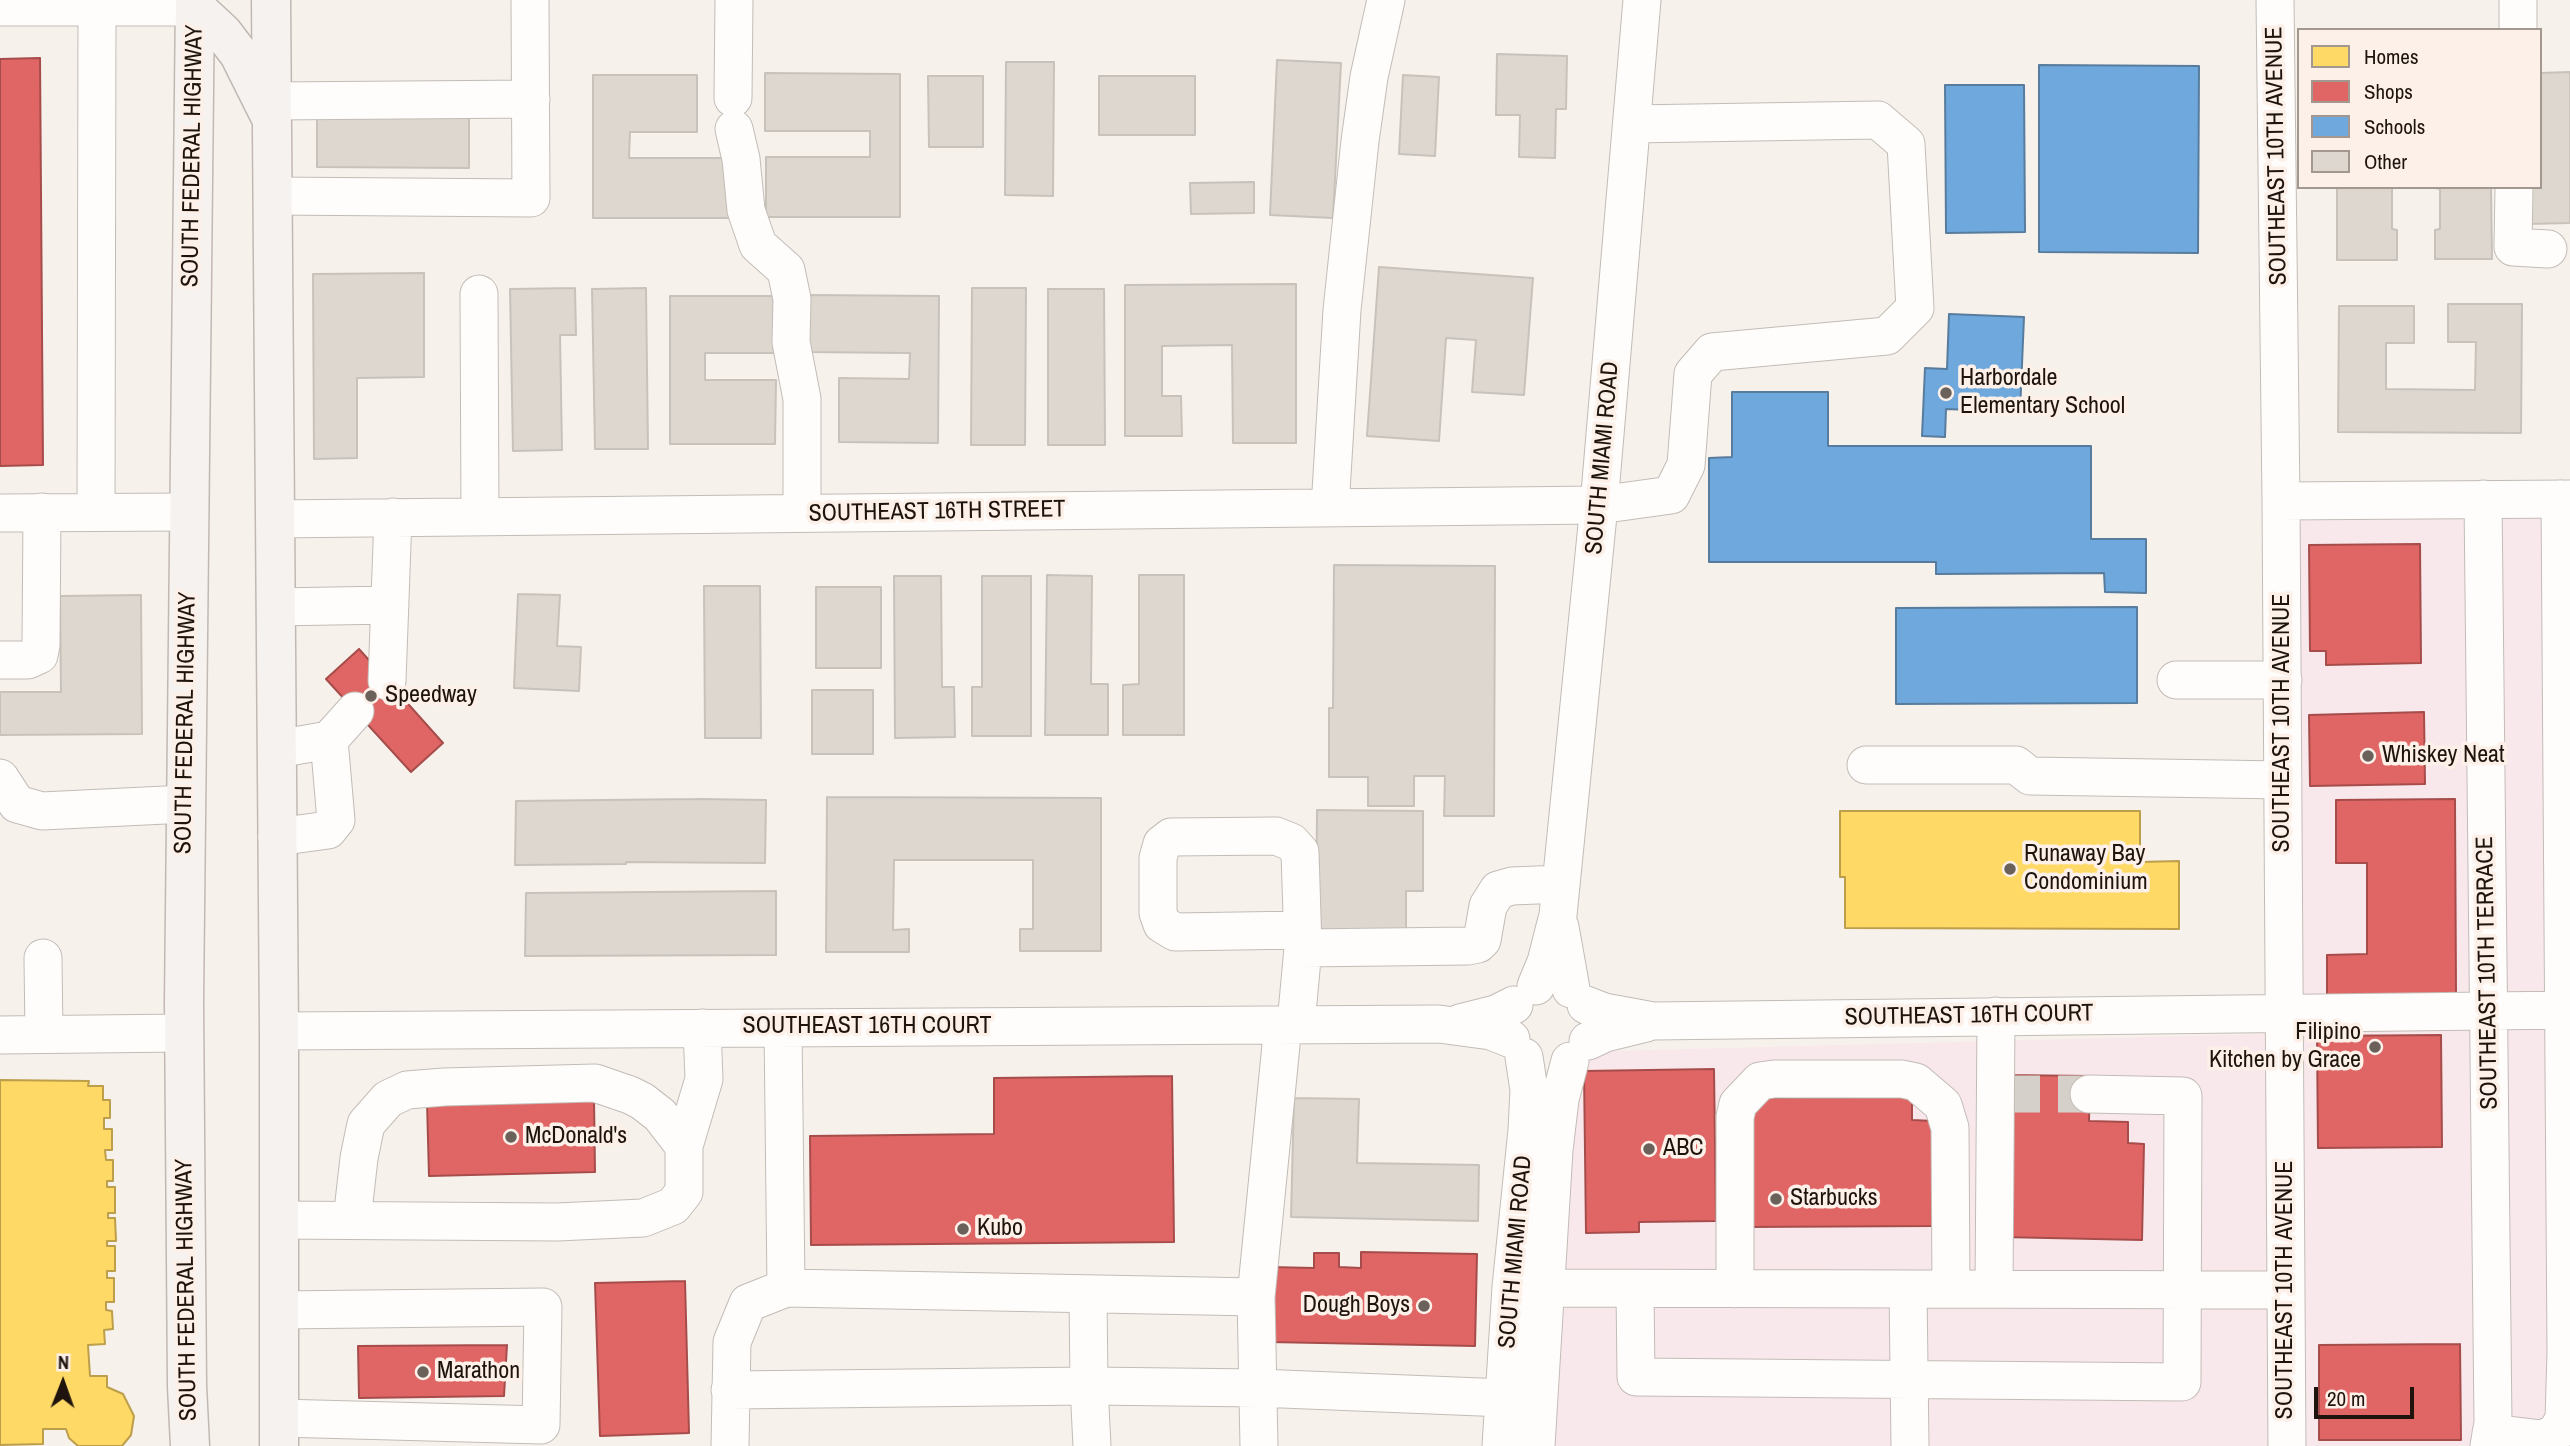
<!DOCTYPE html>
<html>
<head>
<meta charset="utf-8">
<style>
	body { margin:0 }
	#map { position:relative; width:2570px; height:1446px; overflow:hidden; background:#f7f1ec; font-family:"Archivo Narrow",sans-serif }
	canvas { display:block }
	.legend { position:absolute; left:2297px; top:28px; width:245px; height:161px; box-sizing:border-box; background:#fcf0e8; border:2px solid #a39890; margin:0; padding:9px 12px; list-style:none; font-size:21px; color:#1e140d }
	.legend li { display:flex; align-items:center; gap:14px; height:35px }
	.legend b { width:35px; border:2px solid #a39890 }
	.north { position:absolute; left:28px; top:1348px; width:70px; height:70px; -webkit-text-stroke:5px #fcf0e8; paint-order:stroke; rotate:1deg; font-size:19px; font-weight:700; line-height:28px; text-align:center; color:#1e140d }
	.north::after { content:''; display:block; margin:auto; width:24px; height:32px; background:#1e140d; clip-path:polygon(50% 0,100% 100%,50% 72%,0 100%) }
	.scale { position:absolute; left:2314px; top:1387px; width:100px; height:32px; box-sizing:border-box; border:4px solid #1e140d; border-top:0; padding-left:9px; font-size:21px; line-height:24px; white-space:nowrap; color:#1e140d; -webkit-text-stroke:5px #fcf0e8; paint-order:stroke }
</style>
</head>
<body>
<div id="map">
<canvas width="2570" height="1446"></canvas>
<ul class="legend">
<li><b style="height:19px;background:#ffd966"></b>Homes</li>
<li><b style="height:19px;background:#e06666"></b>Shops</li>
<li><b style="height:19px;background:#6fa8dc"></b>Schools</li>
<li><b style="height:19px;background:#ded7d0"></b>Other</li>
</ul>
<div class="north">N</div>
<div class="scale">20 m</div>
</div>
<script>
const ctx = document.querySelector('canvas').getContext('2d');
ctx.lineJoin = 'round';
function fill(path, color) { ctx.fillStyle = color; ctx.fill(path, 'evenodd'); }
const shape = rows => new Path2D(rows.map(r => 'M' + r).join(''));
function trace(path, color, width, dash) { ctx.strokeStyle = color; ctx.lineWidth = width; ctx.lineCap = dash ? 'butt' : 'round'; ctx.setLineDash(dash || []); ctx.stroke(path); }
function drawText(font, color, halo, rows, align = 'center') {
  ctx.font = font + ' "Archivo Narrow",sans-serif'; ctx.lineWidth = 7; ctx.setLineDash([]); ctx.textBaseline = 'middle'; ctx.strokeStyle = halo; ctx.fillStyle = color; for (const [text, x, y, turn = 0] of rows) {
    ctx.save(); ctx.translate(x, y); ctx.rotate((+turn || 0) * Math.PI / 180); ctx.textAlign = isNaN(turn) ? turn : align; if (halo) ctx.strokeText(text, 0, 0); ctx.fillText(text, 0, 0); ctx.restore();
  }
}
const commercial = shape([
	[2294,514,2570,517,2570,1446,1548,1446,1573,1052,2297,1033]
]);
const homes = shape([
	[1840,811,2140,811,2140,862,2179,861,2179,929,1845,928,1845,877,1840,877,1840,811],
	[0,1080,89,1081,88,1086,103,1086,103,1100,110,1100,110,1118,104,1118,104,1129,112,1129,112,1150,105,1150,106,1160,113,1160,113,1181,107,1181,107,1187,115,1187,115,1213,108,1213,108,1218,115,1218,116,1241,107,1241,107,1246,115,1246,115,1271,107,1271,107,1278,114,1278,114,1302,106,1302,106,1310,112,1311,113,1329,104,1330,105,1344,88,1345,90,1376,107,1376,107,1387,123,1394,134,1416,131,1435,122,1446,78,1446,69,1438,66,1429,43,1429,43,1444,0,1445,0,1080]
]);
const shops = shape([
	[40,58,43,465,0,466,0,59,40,58],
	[2420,544,2421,663,2326,665,2326,651,2310,651,2309,545,2420,544],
	[359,649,443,743,411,772,326,679,359,649],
	[2424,712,2425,784,2310,786,2309,715,2424,712],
	[2455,799,2456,995,2327,995,2327,955,2367,954,2367,863,2336,863,2336,800,2455,799],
	[2441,1035,2442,1147,2318,1148,2317,1036,2441,1035],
	[1714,1069,1716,1221,1639,1222,1639,1232,1586,1233,1584,1071,1714,1069],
	[2003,1075,2090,1076,2089,1121,2128,1122,2128,1143,2144,1144,2142,1240,2001,1237,2003,1075],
	[1172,1076,1174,1242,811,1245,810,1136,994,1134,994,1078,1172,1076],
	[1912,1097,1912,1120,1933,1121,1933,1226,1745,1227,1744,1098,1912,1097],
	[594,1099,595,1172,429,1176,427,1102,594,1099],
	[1361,1252,1477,1254,1475,1346,1269,1342,1270,1267,1314,1268,1314,1253,1339,1253,1339,1267,1361,1268,1361,1252],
	[685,1281,689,1433,600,1436,595,1283,685,1281],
	[2460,1344,2461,1440,2319,1440,2319,1345,2460,1344],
	[507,1345,504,1396,359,1398,358,1346,507,1345]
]);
const schools = shape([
	[2039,65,2199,66,2198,253,2039,252,2039,65],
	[1945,85,2024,85,2025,232,1946,233,1945,85],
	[1949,314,2024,317,2020,412,1946,409,1945,437,1922,436,1925,368,1947,369,1949,314],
	[1732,392,1828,392,1828,446,2091,446,2091,539,2146,539,2146,593,2105,592,2104,573,1936,574,1936,562,1709,562,1709,458,1732,457,1732,392],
	[2137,607,2137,703,1896,704,1896,608,2137,607]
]);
const building = shape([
	[1497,54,1567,56,1566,109,1556,109,1555,158,1519,157,1520,115,1496,115,1497,54],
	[1277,60,1341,63,1333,218,1270,215,1277,60],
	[1006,62,1054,62,1053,196,1005,195,1006,62],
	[2570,72,2570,223,2527,224,2526,187,2540,187,2540,73,2570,72],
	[765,73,900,74,900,217,766,217,766,157,870,157,870,131,765,131,765,73],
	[593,75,697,75,697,132,630,132,629,158,732,158,732,218,593,218,593,75],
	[1403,75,1439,77,1435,156,1399,154,1403,75],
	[928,76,983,76,983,147,929,147,928,76],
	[1099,76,1195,76,1195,135,1099,135,1099,76],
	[317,115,469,116,469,168,317,167,317,115],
	[1254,182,1254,213,1191,214,1190,183,1254,182],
	[2337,187,2400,187,2392,188,2392,229,2397,230,2397,260,2337,260,2337,187],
	[2491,187,2492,259,2435,259,2435,230,2440,229,2440,189,2431,187,2491,187],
	[1379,267,1533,278,1524,395,1472,392,1476,340,1446,338,1439,441,1367,436,1379,267],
	[424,273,424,377,357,378,357,458,314,459,313,274,424,273],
	[1296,284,1296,443,1233,443,1232,345,1162,346,1162,396,1181,396,1182,436,1125,436,1125,285,1296,284],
	[575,288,576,335,560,335,562,450,513,451,510,289,575,288],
	[646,288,648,449,595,449,592,289,646,288],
	[972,288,1026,288,1025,445,971,445,972,288],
	[1048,289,1104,289,1105,445,1048,445,1048,289],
	[805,295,939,296,938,443,839,442,839,378,909,379,910,353,805,352,805,295],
	[670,296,776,296,776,353,705,353,705,380,776,380,775,444,670,444,670,296],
	[2448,304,2522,304,2521,433,2338,432,2339,306,2414,306,2414,343,2386,343,2386,389,2475,390,2476,342,2448,342,2448,304],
	[1334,565,1495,566,1494,816,1444,816,1445,776,1414,776,1414,806,1368,806,1368,777,1329,777,1329,708,1333,708,1334,565],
	[1047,575,1092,576,1091,684,1108,684,1108,735,1045,735,1047,575],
	[1139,575,1184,575,1184,735,1123,735,1123,685,1139,684,1139,575],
	[894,576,941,576,942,687,954,687,955,737,895,738,894,576],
	[982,576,1031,576,1031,736,972,736,972,687,982,687,982,576],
	[704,586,760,586,761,738,705,738,704,586],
	[816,587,881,587,881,668,816,668,816,587],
	[518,594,560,595,557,646,581,647,579,691,514,688,518,594],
	[141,595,142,734,0,735,0,692,61,692,60,596,141,595],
	[812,690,873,690,873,754,812,754,812,690],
	[827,797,1101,798,1101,951,1020,951,1020,929,1033,929,1033,860,894,860,893,930,909,929,909,952,826,952,827,797],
	[696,799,766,800,765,863,626,862,626,864,515,865,516,801,696,799],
	[1317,810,1423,811,1423,891,1406,891,1406,930,1316,930,1317,810],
	[776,891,776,955,525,956,526,893,776,891],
	[1294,1098,1359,1099,1357,1163,1479,1165,1478,1221,1291,1217,1294,1098]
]);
const minorTunnel = shape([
	[2003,1094,2089,1094]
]);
const minor = shape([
	[2275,0,2281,501,2287,1446],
	[0,7,195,7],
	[2518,30,2518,0],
	[733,98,734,0],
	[273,101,531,99],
	[734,129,741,159,746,210,758,245,786,270,792,299,791,342,802,399,802,513],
	[2514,187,2513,247,2548,249],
	[273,196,531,198,530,0],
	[479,294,480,517],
	[2483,499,2493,1423,2489,1446],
	[2281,501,2570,499],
	[1330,508,1342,310,1360,141,1369,77,1386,0],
	[96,512,97,7],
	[0,513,188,512],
	[275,519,1599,505,1671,495,1686,465,1693,374,1712,352,1887,336,1915,308,1906,144,1878,120,1632,124],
	[276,607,390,605],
	[0,660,28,660,39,655,41,645,42,512],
	[2176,680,2283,680],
	[387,681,393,517],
	[277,749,329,740,355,711],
	[1866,765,2016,765,2030,776,2283,780],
	[0,778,17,804,42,811,186,804],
	[277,837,328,830,336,820,329,740],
	[1560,927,1571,989],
	[1303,948,1468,946,1478,944,1482,940,1488,906,1498,890,1512,886,1561,884],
	[43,958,44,1034],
	[1536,986,1546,962,1558,915,1599,505,1642,0],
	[1586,1005,1604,1012,1653,1021,2570,1010],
	[1460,1023,1496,1014,1514,1005],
	[1296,1024,1303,948,1300,852,1291,842,1276,836,1171,837,1162,844,1158,858,1158,913,1162,924,1175,932,1302,930],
	[783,1028,786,1288,1256,1297],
	[279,1031,1439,1024,1491,1031,1511,1039],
	[0,1035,184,1033],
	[1588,1041,1605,1033,1646,1023],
	[684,1146,704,1079,702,1028],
	[279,1220,557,1222,643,1218,673,1206,684,1192,684,1146,660,1115,642,1101,630,1095,595,1083,444,1087,407,1090,388,1099,366,1124,359,1158,352,1220],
	[1545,1288,2285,1290],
	[1635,1289,1636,1377,2182,1382,2183,1096,2089,1094],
	[1735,1289,1735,1117,1738,1104,1760,1081,1774,1079,1902,1079,1916,1082,1943,1105,1950,1128,1951,1289],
	[1908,1289,1910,1446],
	[1994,1289,1996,1016],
	[1088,1294,1089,1386,1258,1388,1505,1398],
	[279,1310,543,1307,541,1425,279,1418],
	[730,1390,1089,1386,1092,1446],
	[2491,1433,2542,1439,2556,1433,2564,1419,2566,1352,2560,499],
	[730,1446,732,1342,748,1303,786,1288],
	[1259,1446,1256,1297,1283,1025],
	[1501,1446,1511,1287,1527,1130,1529,1090,1524,1057],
	[1536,1446,1554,1150,1560,1099,1570,1061]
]);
const major = shape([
	[271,0,279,1031,279,1446],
	[195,7,223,33,239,54,269,114],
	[190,1446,187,1386,184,1002,195,0]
]);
const markers = [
	[1946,393,7,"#6a615b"],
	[371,696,7,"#6a615b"],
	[2368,756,7,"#6a615b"],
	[2010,869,7,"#6a615b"],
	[2375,1047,7,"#6a615b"],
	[511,1137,7,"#6a615b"],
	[1649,1149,7,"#6a615b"],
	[1776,1199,7,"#6a615b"],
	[963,1229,7,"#6a615b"],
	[1424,1306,7,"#6a615b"],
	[423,1372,7,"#6a615b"]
];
const streetNames = [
	["SOUTH FEDERAL HIGHWAY",193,156,-89],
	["SOUTHEAST 10TH AVENUE",2277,156,-91],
	["SOUTH MIAMI ROAD",1603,458,-85],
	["SOUTHEAST 16TH STREET",937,512,-1],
	["SOUTH FEDERAL HIGHWAY",186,723,-89],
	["SOUTHEAST 10TH AVENUE",2283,723,-90],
	["SOUTHEAST 10TH TERRACE",2488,973,-91],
	["SOUTHEAST 16TH COURT",1969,1016,-1],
	["SOUTHEAST 16TH COURT",867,1027],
	["SOUTH MIAMI ROAD",1516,1252,-85],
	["SOUTH FEDERAL HIGHWAY",187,1290,-91],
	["SOUTHEAST 10TH AVENUE",2286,1290,-90]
];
const poiNames = [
	["Harbordale",1960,379],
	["Elementary School",1960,407],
	["Speedway",385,696],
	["Whiskey Neat",2382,756],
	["Runaway Bay",2024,855],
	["Condominium",2024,883],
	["Filipino",2361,1033,"right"],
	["Kitchen by Grace",2361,1061,"right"],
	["McDonald's",525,1137],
	["ABC",1663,1149],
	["Starbucks",1790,1199],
	["Kubo",977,1229],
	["Dough Boys",1410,1306,"right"],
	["Marathon",437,1372]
];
fill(commercial, '#f9e8eb');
fill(homes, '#ffd966');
trace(homes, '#bc9e4b', 2);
fill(shops, '#e06666');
trace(shops, '#a64d4b', 2);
fill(schools, '#6fa8dc');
trace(schools, '#577c9e', 2);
fill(building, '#ded7d0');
trace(building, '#c8c2bb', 2);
trace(minorTunnel, '#d6d0cb', 37, [37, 18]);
trace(minor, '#c3bcb6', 39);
trace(major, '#c2b8b2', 41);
trace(minor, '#fefdfc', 37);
trace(major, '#f6f2ef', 38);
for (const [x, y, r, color] of markers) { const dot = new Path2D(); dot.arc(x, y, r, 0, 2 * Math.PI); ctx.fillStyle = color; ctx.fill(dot); trace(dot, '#fcf0e8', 2.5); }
drawText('24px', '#1e140d', '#fcf0e8', streetNames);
drawText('24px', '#1e140d', '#fcf0e8', poiNames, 'left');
</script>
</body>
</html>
